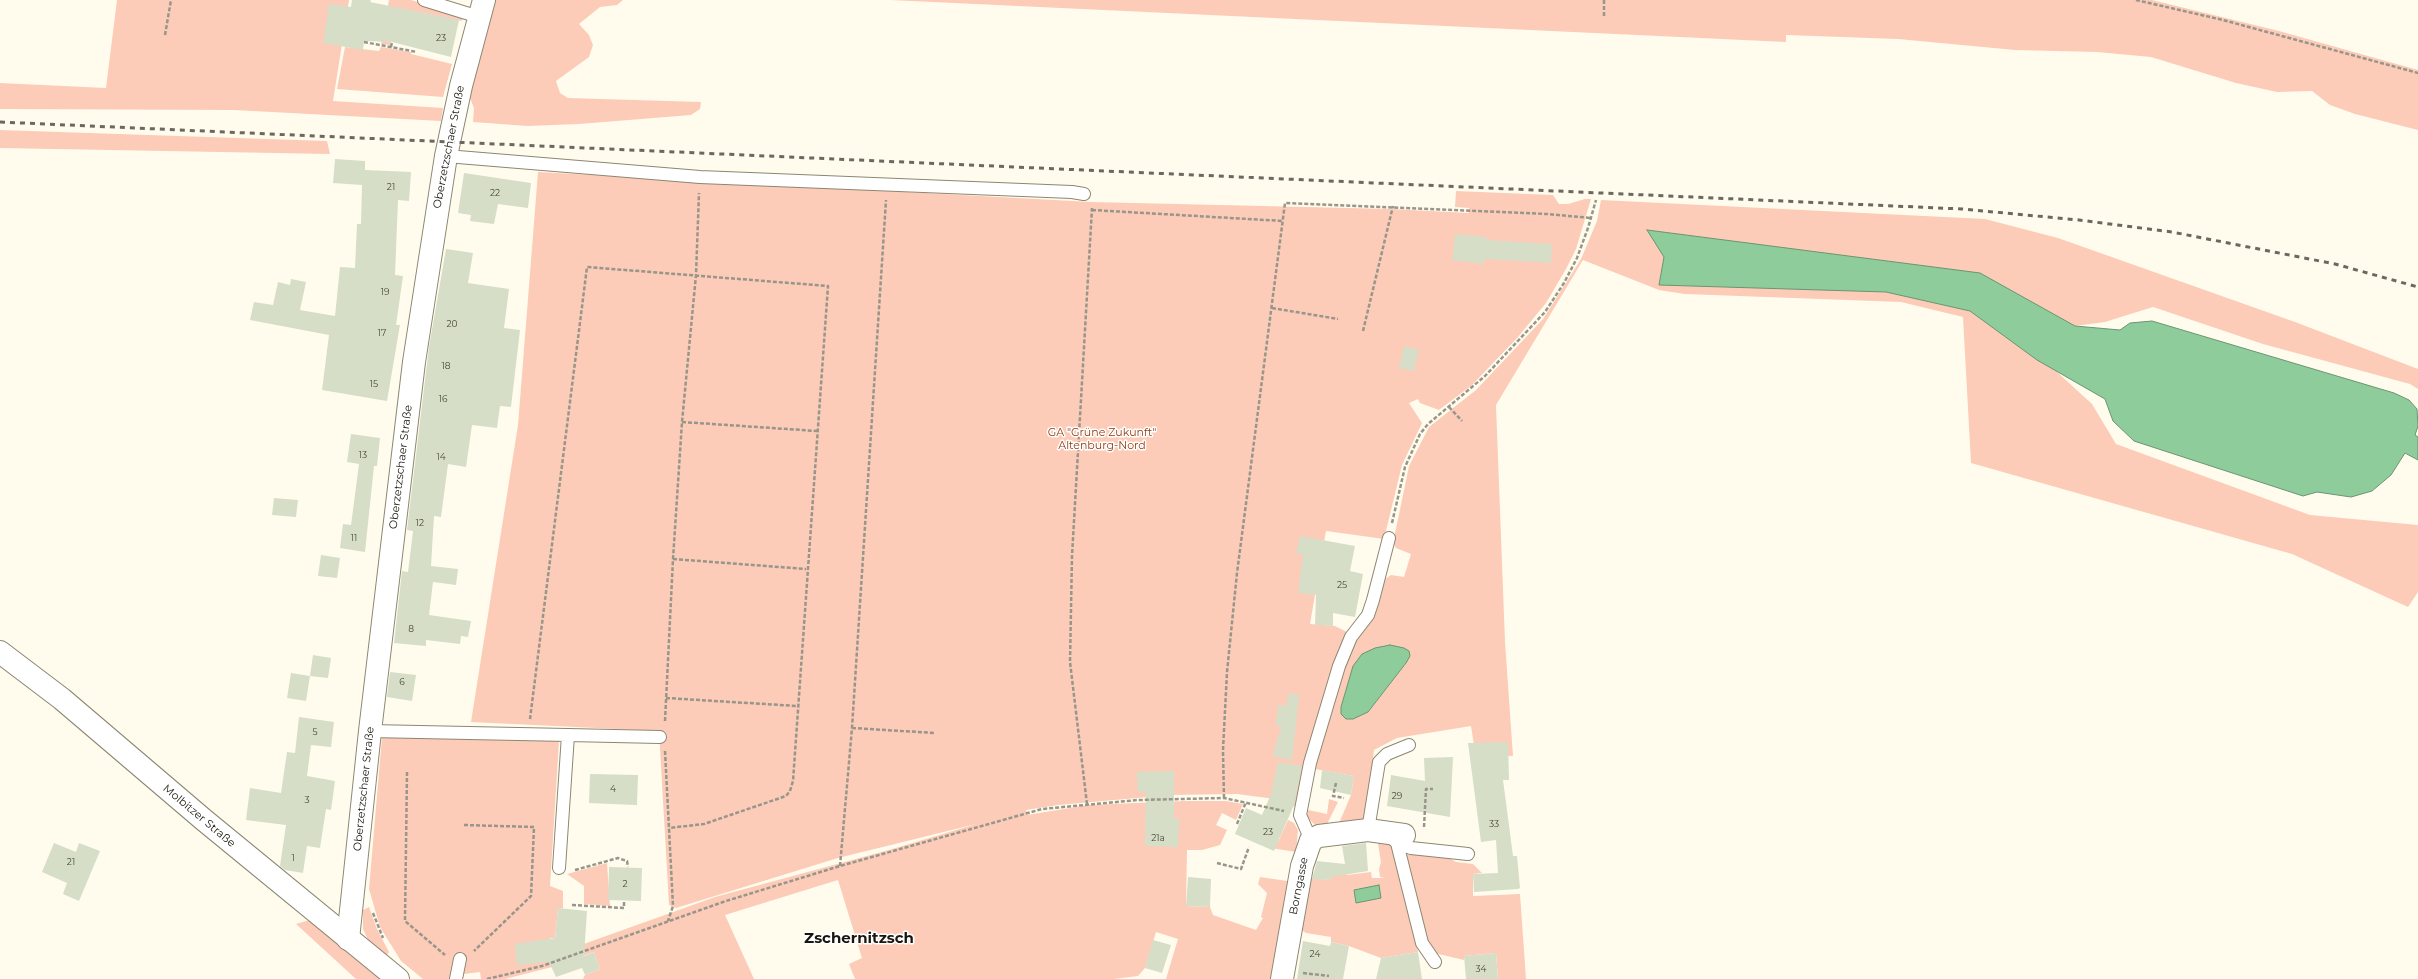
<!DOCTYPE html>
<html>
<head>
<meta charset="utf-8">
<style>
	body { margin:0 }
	canvas { display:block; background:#fffcee }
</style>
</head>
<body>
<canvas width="2418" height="979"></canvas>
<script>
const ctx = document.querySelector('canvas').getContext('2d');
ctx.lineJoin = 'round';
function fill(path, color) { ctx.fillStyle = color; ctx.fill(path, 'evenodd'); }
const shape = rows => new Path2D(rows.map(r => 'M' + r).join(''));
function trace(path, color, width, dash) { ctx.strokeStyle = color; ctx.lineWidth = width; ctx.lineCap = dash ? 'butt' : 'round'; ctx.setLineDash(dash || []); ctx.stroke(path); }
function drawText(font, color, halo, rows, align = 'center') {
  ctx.font = font + ' Montserrat,sans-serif'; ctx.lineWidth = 3; ctx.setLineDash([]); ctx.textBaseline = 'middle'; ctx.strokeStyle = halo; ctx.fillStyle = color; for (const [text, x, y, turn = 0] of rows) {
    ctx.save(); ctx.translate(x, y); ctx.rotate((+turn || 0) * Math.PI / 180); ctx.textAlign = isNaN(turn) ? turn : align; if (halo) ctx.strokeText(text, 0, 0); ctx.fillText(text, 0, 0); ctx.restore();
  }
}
const green = shape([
	[117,0,349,0,333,101,443,108,441,121,234,110,0,109,0,83,106,88],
	[389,0,411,0,463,15,462,21,398,8,390,45,381,44],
	[493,0,623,0,617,5,600,7,579,24,589,35,593,45,589,57,556,81,560,93,568,98,701,102,700,109,691,115,579,124,528,126,473,122,474,108,470,98],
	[890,0,2152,0,2279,31,2418,70,2418,130,2355,114,2330,105,2312,91,2277,92,2236,83,2151,57,2097,52,2015,50,1898,39,1786,35,1786,42],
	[345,47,379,51,381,47,411,52,411,54,452,64,443,97,337,89],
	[0,130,327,141,330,154,0,148],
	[538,172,1091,202,1391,209,1469,213,1469,208,1455,207,1456,191,1553,195,1559,204,1568,204,1585,199,1591,199,1576,249,1566,269,1546,303,1518,337,1472,385,1439,410,1420,403,1418,399,1409,403,1422,423,1402,465,1384,539,1326,531,1310,624,1335,626,1349,633,1335,662,1325,689,1295,806,1290,808,1290,801,1237,794,1171,795,1058,805,1026,810,1027,815,1088,805,1184,801,1226,801,1243,804,1236,820,1222,813,1216,825,1227,830,1220,845,1202,850,1187,850,1186,906,1210,907,1213,915,1256,930,1263,918,1261,917,1267,893,1258,884,1260,877,1294,882,1274,979,1166,979,1178,939,1156,932,1145,968,1138,976,1114,979,855,979,849,964,862,958,838,880,725,915,754,979,583,979,585,975,600,969,594,952,552,967,505,979,481,979,480,972,464,974,452,970,449,979,423,979,401,961,380,927,369,889,382,737,395,736,559,741,550,886,563,891,563,908,558,909,555,938,550,938,550,940,581,945,715,897,889,850,976,824,838,858,676,908,669,905,659,731,471,722,518,425],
	[1601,200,1985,219,2058,238,2295,322,2418,369,2418,389,2410,384,2263,344,2153,307,2105,322,2075,326,2057,372,2092,404,2116,444,2310,515,2418,525,2418,592,2408,607,2292,554,1971,463,1963,317,1901,302,1685,294,1659,290,1583,260,1496,405,1505,642,1513,756,1487,755,1476,758,1471,726,1397,738,1374,750,1365,824,1337,828,1351,795,1354,776,1315,769,1334,691,1354,642,1378,601,1385,579,1391,575,1404,577,1411,554,1396,548,1393,543,1409,466,1429,427,1476,390,1543,319,1581,259,1597,221],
	[1406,663,1368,712,1346,719,1343,715,1341,707,1346,690],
	[1329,799,1338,802,1325,828,1317,827,1307,817,1308,810,1327,814],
	[1288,820,1294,823,1298,830,1296,852,1271,848,1278,842],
	[1377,838,1393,845,1418,952,1381,958,1349,946,1331,942,1331,937,1306,933,1298,928,1313,861,1311,878,1330,880,1332,865,1346,866,1347,875,1371,872,1372,878,1385,878,1380,877,1379,869,1381,862],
	[1405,854,1446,856,1456,862,1473,864,1482,873,1473,874,1473,896,1520,894,1526,979,1498,979,1496,953,1464,956,1464,960,1434,953,1425,937],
	[607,863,610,906,584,904,584,886,567,874],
	[369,907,377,929,389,952,386,957,370,944,363,929,363,910],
	[310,920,387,979,356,979,296,924]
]);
const water = shape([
	[1647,230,1980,273,2075,326,2120,330,2130,323,2152,321,2394,393,2409,400,2417,409,2418,426,2415,435,2418,437,2418,460,2405,453,2391,475,2372,491,2351,497,2317,492,2303,496,2134,441,2113,421,2105,399,2037,360,1970,311,1886,292,1659,285,1664,257,1647,230],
	[1390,645,1404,648,1409,651,1410,656,1406,663,1368,712,1353,719,1346,719,1341,714,1341,707,1353,666,1362,654,1375,648,1390,645],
	[1379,885,1381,898,1356,903,1354,890,1379,885]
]);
const building = shape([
	[352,0,371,0,370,2,459,20,451,57,392,42,364,41,363,50,323,43,329,4,351,7],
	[335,159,365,161,365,170,411,172,409,201,398,200,395,275,403,276,396,325,400,325,387,401,322,390,329,335,250,320,254,302,273,305,278,282,290,285,291,279,306,282,300,310,335,316,340,267,355,268,357,224,361,224,362,185,333,183],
	[464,173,531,183,528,208,498,204,494,224,470,221,471,215,458,213],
	[1455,234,1487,237,1487,240,1552,244,1551,263,1485,259,1484,264,1452,260],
	[446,249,473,253,468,283,509,289,504,328,520,330,511,407,500,406,497,428,472,425,466,467,448,464,441,517,434,516,431,566,458,569,456,585,433,582,429,615,471,621,468,637,461,636,460,644,426,640,426,646,394,643,402,571,408,572,411,548,413,531,407,530,429,347],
	[1404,346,1419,350,1414,371,1399,368],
	[351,434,380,438,377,466,374,466,365,552,340,548,343,524,351,525,359,464,347,462],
	[274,498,298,500,296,517,272,515],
	[1300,536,1355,546,1350,571,1363,574,1355,617,1333,613,1333,626,1315,625,1316,595,1298,593,1303,554,1296,553],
	[321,555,340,558,337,578,318,576],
	[313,655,331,658,328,678,310,676],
	[390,672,416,675,412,701,387,697],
	[291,673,310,676,306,701,287,698],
	[1289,693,1299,695,1292,760,1273,756,1281,726,1276,726,1278,705,1286,706],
	[299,717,334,722,331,747,311,745,307,776,335,781,331,810,326,809,320,848,307,846,303,873,285,870,280,866,286,825,246,820,250,788,281,793,287,752,295,753],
	[1508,742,1509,780,1503,780,1513,856,1517,856,1520,888,1518,889,1474,892,1473,874,1498,873,1496,840,1481,842,1468,743],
	[1453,757,1450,817,1387,806,1391,775,1425,781,1424,758],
	[1278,762,1302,766,1294,805,1274,851,1235,834,1246,808,1262,815,1271,794],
	[1322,770,1354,776,1351,795,1320,788],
	[1174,771,1174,818,1179,819,1178,847,1145,846,1146,792,1138,792,1137,772],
	[590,774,638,775,637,805,589,803],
	[54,843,76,852,79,843,100,851,79,901,63,894,67,883,42,872],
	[1366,843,1368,871,1331,877,1330,880,1312,879,1317,861,1345,864,1342,846],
	[609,867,642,868,641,901,608,900],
	[1188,877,1211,879,1210,907,1186,906],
	[558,908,587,911,584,956,594,952,600,969,585,975,582,968,556,977,549,962,517,965,515,944,555,938],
	[1153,940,1171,945,1162,973,1145,968],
	[1303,941,1330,946,1331,942,1349,946,1343,979,1297,979],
	[1418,952,1422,979,1376,979,1381,958],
	[1496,953,1498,979,1466,979,1464,956]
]);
const path = shape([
	[1604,0,1604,16],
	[2136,0,2223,20,2418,73],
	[165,35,171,0],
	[364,42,417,52],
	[391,47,392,42],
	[1092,210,1283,221],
	[1272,308,1338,319],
	[1363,331,1393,206],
	[1449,407,1462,421],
	[682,422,817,431],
	[1392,523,1405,467,1420,434,1428,424,1485,376,1545,312,1564,283,1577,258,1588,228,1596,200],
	[673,559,806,569],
	[666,698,797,706],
	[530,719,587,267,828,286,793,781,790,791,786,796,704,824,669,828],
	[665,721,673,559,682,422,696,275,699,193],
	[852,728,935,733],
	[665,751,673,906,668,921],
	[407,772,405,921,445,955],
	[1336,783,1333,796,1344,798],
	[1224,798,1223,750,1227,672,1237,573,1285,203,1547,214,1591,218],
	[1087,804,1070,662,1072,556,1092,208],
	[1237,824,1246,802],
	[464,825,534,827,531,896,474,951],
	[1424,827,1426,789,1433,789],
	[1217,863,1241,869,1249,847],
	[840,866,852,728,886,200],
	[575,870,618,858,627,861,628,867],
	[572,905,624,908,624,900],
	[373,913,383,938],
	[1303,973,1329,976],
	[487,979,542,966,726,901,840,866,1042,809,1138,800,1224,798,1284,811]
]);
const service = shape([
	[424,0,479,17],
	[446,156,700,177,1072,192,1084,194],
	[370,731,568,735,559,868],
	[568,735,660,737],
	[1368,830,1379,762,1387,754,1409,745],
	[1311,840,1300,815,1310,763,1339,666,1351,637,1368,615,1373,600,1389,538],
	[1394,840,1397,843,1411,848,1468,854],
	[1397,843,1422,943,1435,962],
	[456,979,460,959]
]);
const minor = shape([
	[348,939,370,731,414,362,446,156,461,86,484,0],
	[1282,979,1302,866,1311,840,1319,836,1368,830,1404,835]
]);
const tertiary = shape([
	[0,652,62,699,204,820,398,979]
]);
const rail = shape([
	[0,122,1962,209,2079,220,2172,232,2335,264,2418,287]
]);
const numberNames = [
	["23",441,38],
	["21",391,187],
	["22",495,193],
	["19",385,292],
	["20",452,324],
	["17",382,333],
	["18",446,366],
	["15",374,384],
	["16",443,399],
	["13",363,455],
	["14",441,457],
	["12",420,523],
	["11",354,538],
	["25",1342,585],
	["8",411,629],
	["6",402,682],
	["5",315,732],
	["4",613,789],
	["29",1397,796],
	["3",307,800],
	["33",1494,824],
	["23",1268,832],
	["21a",1158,838],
	["1",293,858],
	["21",71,862],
	["2",625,884],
	["24",1315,954],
	["34",1481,969]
];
const streetNames = [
	["Oberzetzschaer Straße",449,147,-79],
	["Oberzetzschaer Straße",401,467,-83],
	["Oberzetzschaer Straße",364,789,-84],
	["Molbitzer Straße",199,816,40],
	["Borngasse",1299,886,-79]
];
const parkNames = [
	["GA \"Grüne Zukunft\"",1102,433],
	["Altenburg-Nord",1102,446]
];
const districtNames = [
	["Zschernitzsch",859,939]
];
fill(green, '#fcccb8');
fill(water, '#8ecc9b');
trace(water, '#6b9571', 1);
fill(building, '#d6dec8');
trace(service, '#8c8772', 14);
trace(minor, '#8c8772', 24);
trace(tertiary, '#8c8772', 24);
trace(path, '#98958a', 2.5, [4, 2]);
trace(service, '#fff', 12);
trace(minor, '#fff', 22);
trace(tertiary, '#fff', 22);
trace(rail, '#6b695f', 3, [5, 5]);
drawText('9px', '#48483c', null, numberNames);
drawText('11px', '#18160e', '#fff', streetNames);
drawText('11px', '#8e3b10', '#fff', parkNames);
drawText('bold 15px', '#18160e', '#fff', districtNames);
</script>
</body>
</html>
